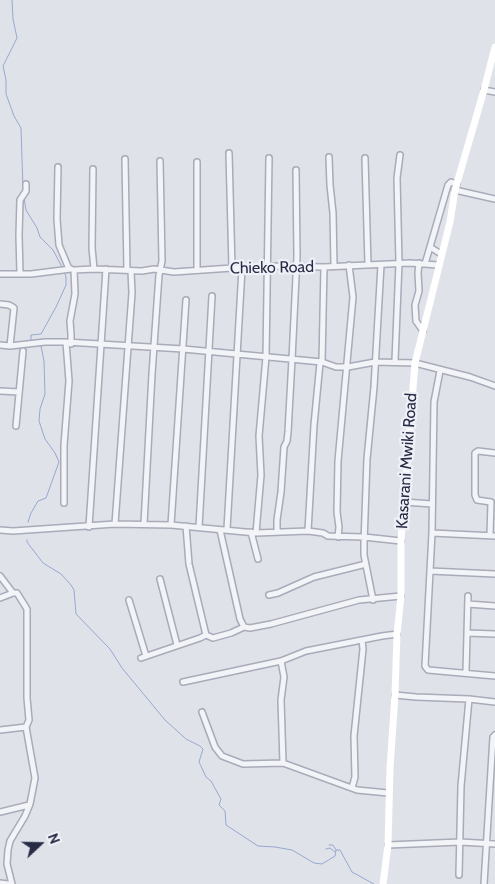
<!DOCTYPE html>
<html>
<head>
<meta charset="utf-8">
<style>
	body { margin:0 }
	#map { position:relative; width:495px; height:884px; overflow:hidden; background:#e0e2ea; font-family:Cabin,sans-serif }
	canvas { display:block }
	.north { position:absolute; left:15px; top:819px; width:50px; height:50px; -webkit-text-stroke:4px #f0f1f8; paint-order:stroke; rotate:69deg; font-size:14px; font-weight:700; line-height:20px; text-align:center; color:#272b44 }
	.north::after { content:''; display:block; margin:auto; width:18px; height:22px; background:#272b44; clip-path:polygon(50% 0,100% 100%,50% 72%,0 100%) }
</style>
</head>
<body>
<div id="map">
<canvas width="495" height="884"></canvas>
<div class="north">N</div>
</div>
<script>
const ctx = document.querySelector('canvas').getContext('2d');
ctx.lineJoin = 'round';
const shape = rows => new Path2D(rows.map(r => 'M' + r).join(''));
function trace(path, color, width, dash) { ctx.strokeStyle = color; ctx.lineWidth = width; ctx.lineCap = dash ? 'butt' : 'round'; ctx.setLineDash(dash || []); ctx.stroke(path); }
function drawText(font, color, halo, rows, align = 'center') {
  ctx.font = font + ' Cabin,sans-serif'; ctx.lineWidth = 4.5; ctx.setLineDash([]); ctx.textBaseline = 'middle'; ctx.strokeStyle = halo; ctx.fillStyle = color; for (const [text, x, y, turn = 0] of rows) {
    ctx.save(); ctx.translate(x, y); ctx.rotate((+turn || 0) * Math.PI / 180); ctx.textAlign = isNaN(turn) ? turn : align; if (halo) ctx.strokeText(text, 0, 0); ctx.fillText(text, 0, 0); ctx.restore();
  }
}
const stream = shape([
	[12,0,13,19,17,38,3,66,6,80,6,94,14,116,21,128,23,189],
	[24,198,26,210,37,228,40,237,53,250,62,267],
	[31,341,31,335,41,334,56,307,66,285,66,277,64,271],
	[28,522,31,513,38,501,46,498,59,462,55,453,45,439,39,421,40,409,45,394,44,361,41,346],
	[27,540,27,542,43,563,61,574,71,585,74,590,76,614,110,649,122,668,165,720,186,739,200,746,203,749,199,762,206,777,211,781,221,799,219,805,225,811,226,825,258,846,275,847,292,850,314,863,322,864,335,856,336,850,340,850,352,872,374,884],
	[329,845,333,845,336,850],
	[326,849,330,848,335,852]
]);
const minor = shape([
	[484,90,495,92],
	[229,153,232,268],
	[329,157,330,185,333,213,334,266],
	[365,158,368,265],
	[125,159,127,270],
	[58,167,57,219,59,245,69,269],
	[93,169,92,248,94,269,142,271,154,269,174,272,232,268,260,268,267,266,324,267,410,263,438,265],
	[455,190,495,199],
	[430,247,441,254],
	[419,263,418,273,419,291,415,305,416,321,423,331],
	[425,264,448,185,451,182,457,184],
	[197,270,197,162],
	[0,274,31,274,71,269],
	[20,274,19,235,20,200,26,191,26,184],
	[0,304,9,305,14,308,10,346],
	[71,344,71,334,70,321,75,294,74,270,94,269],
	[0,345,10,346,45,342,66,342,183,349,322,362,336,367,348,367,375,362,415,363,470,377,495,386],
	[395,361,399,263,397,178,400,155],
	[322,362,324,267],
	[440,371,434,402,432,533,425,666,428,670,495,676],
	[0,391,19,392],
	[16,426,23,351],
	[404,502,432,504],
	[64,503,64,445,69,381,66,342],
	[115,524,132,293,131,271],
	[144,524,152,374,159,275,162,261,160,161],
	[171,525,186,300],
	[89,527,106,269],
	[199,527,212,296],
	[227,529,242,269],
	[0,530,13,531,115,524,171,525,256,533,308,531,323,533,328,536,364,537,401,541],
	[220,530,240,619,244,627,250,628,271,624,359,600,401,596],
	[308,531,314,425,320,363],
	[251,532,258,559],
	[277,532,277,520,281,492,284,447,287,441,288,432,292,359,297,256,296,170],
	[256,533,261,475,259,436,266,357,269,158],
	[432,533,495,536],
	[490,535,491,502,477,500,475,495,475,453,478,451,495,453],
	[338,537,339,527,337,512,338,461,353,297,349,265],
	[430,571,495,574],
	[0,576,13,593],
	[160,579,177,645],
	[269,595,278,593,314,577,366,564],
	[0,598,13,593,17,593,27,609,27,698,29,720,26,727,0,730],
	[129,600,146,656],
	[373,600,364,555,364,543,367,459,374,387,381,265],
	[468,604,495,606],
	[467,633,495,634],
	[206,635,213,638,231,633,244,627],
	[141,658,200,638,206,635,189,564,186,526],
	[281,661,284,677,281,700,283,763],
	[466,672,468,596],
	[183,682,281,661,306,651,382,636,397,634],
	[395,695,416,697,469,699,495,702],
	[202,712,215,747,222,756,243,764,283,763,357,790,388,793],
	[352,788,355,777,354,736,363,649,362,640],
	[0,812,29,805],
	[388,845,460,842,495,844],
	[459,875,461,786,469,699],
	[0,883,8,884],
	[12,884,7,864,8,850,10,841,25,816,30,804,35,778,26,727],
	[484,884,493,737,495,735]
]);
const secondary = shape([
	[383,884,388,845,390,768,395,695,397,634,401,596,401,541,415,363,450,222,455,190,484,90,495,47]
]);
const streetNames = [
	["Chieko Road",272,268,-1],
	["Kasarani Mwiki Road",407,461,-86]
];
trace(stream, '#97a7ce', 1);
trace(minor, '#a8abb8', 8);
trace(minor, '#f3f4f8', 5);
trace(secondary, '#fff', 7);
drawText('16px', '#272b44', '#f0f1f8', streetNames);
</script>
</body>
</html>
